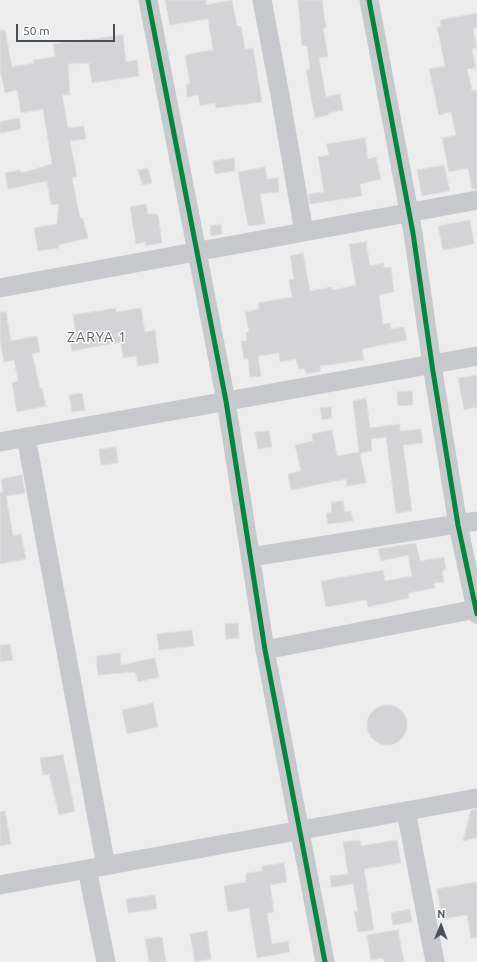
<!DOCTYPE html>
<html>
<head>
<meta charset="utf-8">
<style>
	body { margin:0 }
	#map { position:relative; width:477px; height:962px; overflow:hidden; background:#eeeded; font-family:Ubuntu,sans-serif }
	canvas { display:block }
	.north { position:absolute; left:421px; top:906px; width:40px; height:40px; -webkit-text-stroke:3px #fff; paint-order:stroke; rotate:1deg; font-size:11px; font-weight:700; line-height:16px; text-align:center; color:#464f58 }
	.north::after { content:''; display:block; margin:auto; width:14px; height:18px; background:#464f58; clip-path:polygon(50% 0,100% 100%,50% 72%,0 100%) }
	.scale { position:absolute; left:16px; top:24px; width:99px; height:18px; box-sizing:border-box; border:2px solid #464f58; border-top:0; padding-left:5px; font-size:12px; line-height:14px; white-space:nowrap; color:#464f58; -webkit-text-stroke:3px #fff; paint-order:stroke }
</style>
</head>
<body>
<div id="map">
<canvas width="477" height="962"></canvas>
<div class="north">N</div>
<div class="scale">50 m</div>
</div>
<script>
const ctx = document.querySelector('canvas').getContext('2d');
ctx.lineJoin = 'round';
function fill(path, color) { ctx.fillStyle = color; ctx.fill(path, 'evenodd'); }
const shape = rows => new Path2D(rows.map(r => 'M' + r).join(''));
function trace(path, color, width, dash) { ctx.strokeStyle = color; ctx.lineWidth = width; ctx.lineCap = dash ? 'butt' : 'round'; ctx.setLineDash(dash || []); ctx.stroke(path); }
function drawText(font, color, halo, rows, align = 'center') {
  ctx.font = font + ' Ubuntu,sans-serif'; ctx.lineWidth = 3; ctx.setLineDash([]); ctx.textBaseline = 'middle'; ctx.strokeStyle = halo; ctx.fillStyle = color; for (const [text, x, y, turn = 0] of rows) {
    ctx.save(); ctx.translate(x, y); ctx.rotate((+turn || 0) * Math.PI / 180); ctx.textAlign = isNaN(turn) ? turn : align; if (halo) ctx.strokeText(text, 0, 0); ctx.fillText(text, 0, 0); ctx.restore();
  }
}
const building = shape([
	[165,0,206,0,206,5,232,0,237,26,241,26,245,49,253,48,262,102,216,108,215,103,200,106,198,95,187,97,186,84,190,84,185,55,213,50,208,19,170,25,165,0],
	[298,0,322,0,326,28,323,28,328,57,319,58,326,97,340,94,343,110,328,113,329,115,315,118,306,70,310,69,307,46,302,46,298,0],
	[477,13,477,28,473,28,477,48,472,49,476,68,467,69,472,91,477,90,477,189,472,189,468,168,449,172,442,138,456,135,451,112,439,115,429,69,445,66,437,27,441,26,440,20,477,13],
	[0,30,5,30,12,67,34,63,33,60,55,57,53,44,123,35,126,62,137,60,139,76,92,83,89,63,68,64,70,95,62,95,68,128,84,126,86,139,70,141,77,177,72,178,80,218,83,218,88,238,58,245,59,248,38,251,34,228,57,224,59,204,51,205,47,181,8,189,5,173,20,170,21,173,52,164,43,109,21,113,17,90,5,93,0,69,0,30],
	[19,118,21,129,0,133,0,122,19,118],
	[365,138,368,159,376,157,381,179,360,184,362,196,310,204,308,194,324,192,318,157,329,155,326,144,365,138],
	[234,158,235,171,215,174,213,161,234,158],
	[444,165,450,191,422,196,417,170,444,165],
	[265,167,267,179,278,178,279,192,260,194,265,224,248,226,238,172,265,167],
	[148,168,152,183,142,185,138,170,148,168],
	[146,204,148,214,158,214,162,243,145,246,145,242,136,244,130,207,146,204],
	[470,220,474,244,443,250,438,226,470,220],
	[221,224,222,234,211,236,210,226,221,224],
	[366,242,370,266,384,263,384,268,391,267,394,292,379,295,383,324,390,323,391,329,404,327,407,340,362,349,364,360,320,366,321,371,306,374,304,368,299,369,296,359,280,362,279,353,258,356,261,376,250,377,248,358,244,359,241,341,247,341,246,332,249,332,245,312,259,309,258,303,292,297,289,280,294,279,290,256,303,253,310,291,332,287,333,290,356,285,349,244,366,242],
	[116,308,116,312,141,308,145,332,155,330,159,363,138,366,136,356,123,358,121,342,72,351,69,335,76,334,73,315,116,308],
	[0,312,6,312,11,341,37,336,40,352,32,354,40,388,42,388,46,406,17,412,12,383,18,381,14,360,4,362,0,339,0,312],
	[477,375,477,407,464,410,458,378,477,375],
	[412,391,413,405,398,406,397,392,412,391],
	[82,393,85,410,72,412,69,395,82,393],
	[366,398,370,428,400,424,400,431,421,429,423,443,403,445,412,511,396,513,386,437,371,439,372,451,360,453,366,483,347,486,346,479,291,490,288,474,301,471,295,445,313,441,312,434,332,430,337,456,359,452,353,401,366,398],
	[331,407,332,418,322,420,320,408,331,407],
	[269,431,272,447,258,449,255,432,269,431],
	[116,447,118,463,101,465,99,449,116,447],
	[22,475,25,493,6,496,13,536,21,534,26,559,0,564,0,493,3,492,1,479,22,475],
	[343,501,345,512,351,511,353,521,328,524,326,513,332,512,331,502,343,501],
	[416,543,420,561,444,557,446,570,442,571,444,582,434,583,435,588,408,593,409,598,368,607,366,600,326,607,321,581,383,570,385,581,412,576,408,555,381,561,378,549,416,543],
	[238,623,239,638,226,639,225,624,238,623],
	[192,630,194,646,159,650,157,634,192,630],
	[10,644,13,660,0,662,0,645,10,644],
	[120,653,121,665,155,658,159,677,138,682,135,672,98,675,96,656,120,653],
	[153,703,158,727,127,734,122,710,153,703],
	'367 725a20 20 0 1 1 40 0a20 20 0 1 1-40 0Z',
	[63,755,75,811,59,815,49,774,43,775,40,758,63,755],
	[477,809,477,838,463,841,471,810,477,809],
	[5,811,11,844,0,846,0,812,5,811],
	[360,840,361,846,397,840,401,863,364,869,374,930,358,932,354,912,358,911,353,884,331,887,330,876,348,874,343,842,360,840],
	[284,863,287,882,270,885,274,912,267,913,272,944,288,941,290,952,257,958,249,908,228,912,224,886,246,882,246,873,262,871,262,866,284,863],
	[477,882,477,937,471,938,467,915,442,919,437,889,477,882],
	[155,895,157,909,128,913,126,899,155,895],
	[410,909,412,922,393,925,391,913,410,909],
	[398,930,404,962,384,962,383,958,371,960,367,935,398,930],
	[207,931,211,959,195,962,190,934,207,931],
	[162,937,166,962,149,962,145,939,162,937]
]);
const minor = shape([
	[148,0,226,401,265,650,325,962],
	[262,0,280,95,304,232],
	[369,0,413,233,432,365,458,525,477,614],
	[0,288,477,200],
	[26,437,106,866],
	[0,442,477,356],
	[251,557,477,521],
	[265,650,476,609],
	[406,811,435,962],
	[87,869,106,962],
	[0,885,477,798]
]);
const cycleway = shape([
	[148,0,226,401,265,650,325,962],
	[369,0,413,233,432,365,458,525,477,614]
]);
const quarterNames = [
	["ZARYA 1",97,337]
];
fill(building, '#d4d4d6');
trace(building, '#dfdfe0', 1);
trace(minor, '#c7c9cc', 19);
trace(cycleway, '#00873e', 5);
ctx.letterSpacing = '1px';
drawText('14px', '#595d61', '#fff', quarterNames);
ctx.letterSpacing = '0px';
</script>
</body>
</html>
